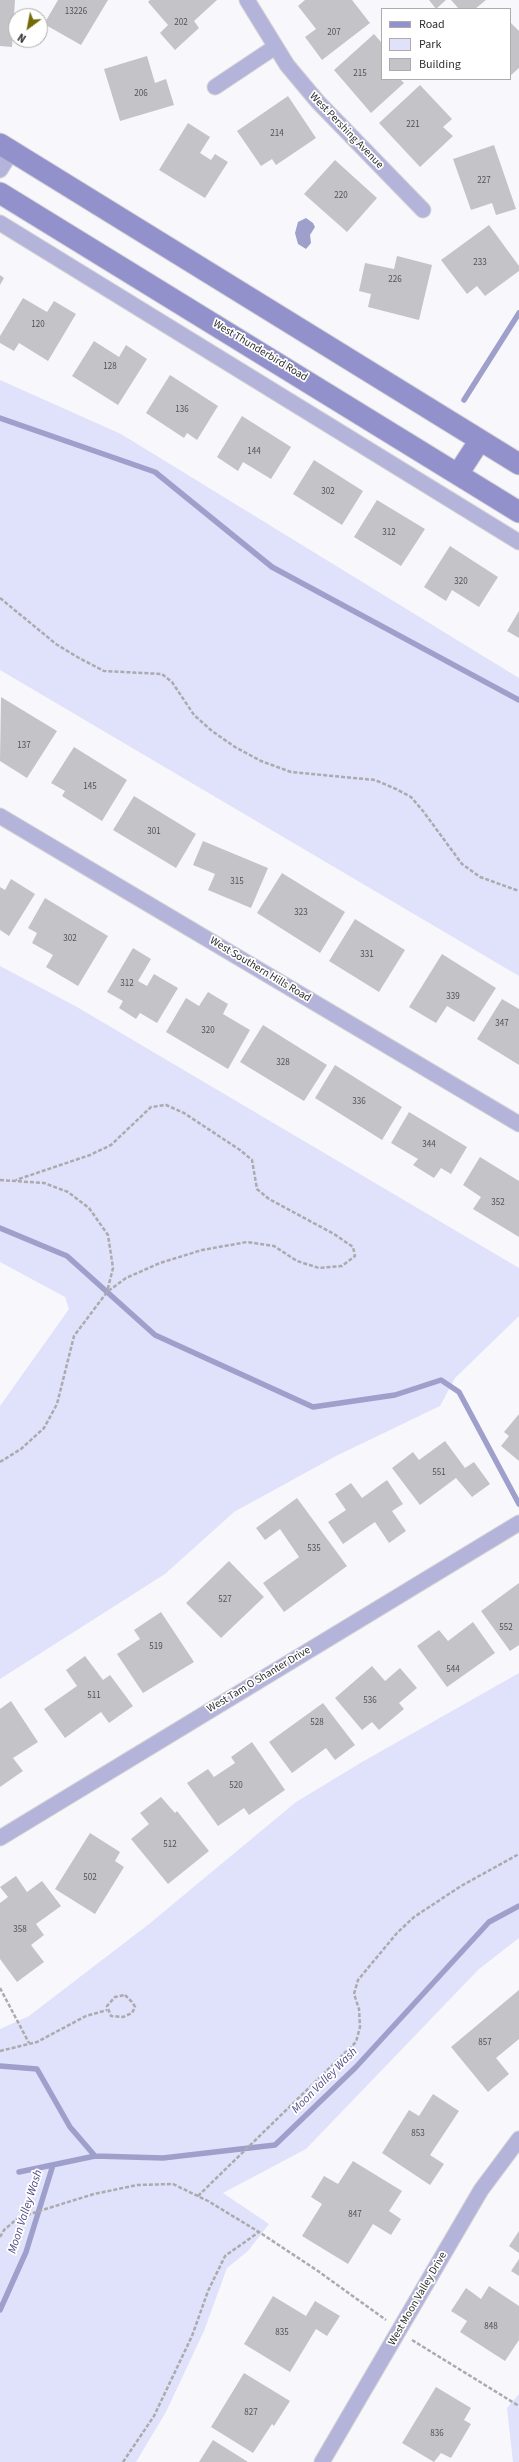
<!DOCTYPE html>
<html>
<head>
<meta charset="utf-8">
<style>
	body { margin:0 }
	#map { position:relative; width:519px; height:2462px; overflow:hidden; background:#f8f8fc; font-family:"Source Sans 3",sans-serif }
	canvas { display:block }
	.legend { position:absolute; left:381px; top:8px; width:130px; height:72px; box-sizing:border-box; background:#fff; border:1px solid #acacac; margin:0; padding:5px 7px; list-style:none; font-size:12px; color:#2f2f30 }
	.legend li { display:flex; align-items:center; gap:8px; height:20px }
	.legend b { width:20px; border:1px solid #acacac }
	.north { position:absolute; left:8px; top:8px; width:40px; height:40px; box-sizing:border-box; background:#fff; border:1px solid #acacac; border-radius:50%; rotate:212deg; font-size:11px; font-weight:700; line-height:16px; text-align:center; color:#2f2f30 }
	.north::after { content:''; display:block; margin:auto; width:14px; height:18px; background:#726b06; clip-path:polygon(50% 0,100% 100%,50% 72%,0 100%) }
</style>
</head>
<body>
<div id="map">
<canvas width="519" height="2462"></canvas>
<ul class="legend">
<li><b style="height:5px;background:#9391cb"></b>Road</li>
<li><b style="height:11px;background:#e0e1fa"></b>Park</li>
<li><b style="height:11px;background:#c4c4c8"></b>Building</li>
</ul>
<div class="north">N</div>
</div>
<script>
const ctx = document.querySelector('canvas').getContext('2d');
ctx.lineJoin = 'round';
function fill(path, color) { ctx.fillStyle = color; ctx.fill(path, 'evenodd'); }
const shape = rows => new Path2D(rows.map(r => 'M' + r).join(''));
function trace(path, color, width, dash) { ctx.strokeStyle = color; ctx.lineWidth = width; ctx.lineCap = dash ? 'butt' : 'round'; ctx.setLineDash(dash || []); ctx.stroke(path); }
function drawText(font, color, halo, rows, align = 'center') {
  ctx.font = font + ' "Source Sans 3",sans-serif'; ctx.lineWidth = 3.5; ctx.setLineDash([]); ctx.textBaseline = 'middle'; ctx.strokeStyle = halo; ctx.fillStyle = color; for (const [text, x, y, turn = 0] of rows) {
    ctx.save(); ctx.translate(x, y); ctx.rotate((+turn || 0) * Math.PI / 180); ctx.textAlign = isNaN(turn) ? turn : align; if (halo) ctx.strokeText(text, 0, 0); ctx.fillText(text, 0, 0); ctx.restore();
  }
}
const green = shape([
	[0,380,121,434,519,678,519,976,0,670],
	[0,966,77,1007,519,1268,519,1316,455,1378,440,1406,336,1456,234,1512,165,1574,0,1679,0,1406,69,1309,65,1297,0,1262],
	[519,1673,519,1938,479,1969,306,2149,223,2193,269,2224,248,2251,227,2268,204,2331,166,2412,136,2462,0,2462,0,2029,29,2016,149,1924,296,1802,362,1762],
	[519,2394,519,2462,513,2462,507,2408]
]);
const water = shape([
	[306,218,313,223,315,227,310,235,311,243,306,249,298,244,295,233,298,222]
]);
const stream = shape([
	[464,400,519,313],
	[0,418,155,472,272,567,519,700],
	[0,1228,67,1256,155,1335,313,1407,395,1395,441,1380,459,1392,519,1504],
	[0,2066,37,2069,70,2127,95,2156],
	[19,2172,95,2156,163,2158,275,2145,356,2067,489,1922,519,1906],
	[0,2310,26,2252,53,2165]
]);
const building = shape([
	[0,0,15,0,12,47,0,46],
	[58,0,108,0,81,45,44,24],
	[150,0,217,0,194,21,199,28,175,50,160,33,168,25,148,2],
	[305,0,352,0,370,23,322,60,305,37,316,29,298,6],
	[429,0,446,0,436,9],
	[451,0,486,0,475,9,459,9],
	[510,22,519,31,519,68,510,76],
	[374,34,382,43,382,79,400,79,404,83,371,113,334,70],
	[147,56,155,83,166,79,174,105,120,121,104,69],
	[420,85,452,119,443,127,453,136,420,167,379,123],
	[288,96,316,138,276,165,272,159,261,166,237,131],
	[188,123,210,137,200,153,211,160,215,154,228,162,205,198,159,170],
	[494,145,516,209,496,215,492,203,471,210,453,159],
	[335,160,377,198,347,232,304,194],
	[489,225,519,266,519,271,485,296,477,286,467,294,441,260],
	[397,256,432,265,419,320,368,307,371,294,359,291,365,263,394,269],
	[0,275,4,278,0,285],
	[23,298,47,312,54,301,76,314,48,361,19,343,14,351,0,343,0,336],
	[94,341,119,357,126,345,147,359,118,405,72,376],
	[170,375,218,406,197,440,187,433,184,438,146,413],
	[242,416,291,447,271,479,243,462,238,471,217,457],
	[314,460,363,491,342,525,293,494],
	[377,500,425,529,401,566,354,537],
	[450,546,498,577,479,607,452,590,446,601,424,587],
	[519,611,519,638,507,631],
	[1,697,57,731,27,778,0,761],
	[74,747,127,780,102,821,62,796,65,791,51,783],
	[134,796,196,834,176,868,113,830],
	[203,841,268,868,251,908,208,890,215,874,193,865],
	[282,873,345,912,320,953,257,913],
	[11,879,35,894,9,936,0,930,0,887,5,890],
	[45,898,108,936,78,986,46,967,53,955,32,943,37,933,28,928],
	[355,919,405,950,379,992,329,961],
	[133,948,151,959,138,981,147,986,154,974,178,988,157,1023,140,1013,136,1019,119,1008,123,1001,107,992],
	[442,954,496,988,474,1022,447,1006,436,1023,409,1007],
	[208,992,228,1004,223,1014,250,1030,228,1069,166,1032,186,998,199,1006],
	[502,999,519,1009,519,1065,477,1039],
	[263,1025,327,1065,304,1101,240,1062],
	[335,1065,402,1107,382,1140,315,1098],
	[409,1112,467,1147,451,1174,441,1168,434,1178,413,1165,418,1159,391,1143],
	[480,1157,519,1181,519,1237,473,1209,481,1197,463,1185],
	[519,1414,519,1461,501,1446,509,1436,504,1432],
	[445,1441,465,1468,474,1462,490,1484,472,1497,456,1478,420,1505,392,1468,413,1452,419,1460],
	[387,1480,403,1504,392,1511,406,1531,389,1543,375,1522,343,1544,328,1522,346,1510,335,1494,351,1483,362,1498],
	[297,1498,347,1566,284,1612,263,1583,299,1557,280,1529,265,1540,256,1528],
	[229,1561,264,1597,221,1638,186,1603],
	[519,1583,519,1645,510,1651,481,1611],
	[161,1612,194,1662,143,1693,117,1654,140,1639,134,1630],
	[473,1622,495,1653,447,1687,417,1646,439,1630,448,1641],
	[85,1656,103,1680,110,1675,133,1706,109,1723,101,1712,65,1738,44,1709,77,1686,66,1670],
	[372,1666,385,1681,400,1668,417,1688,399,1703,404,1709,379,1730,372,1722,362,1730,335,1698],
	[11,1701,38,1742,13,1758,23,1771,0,1787,0,1709],
	[323,1703,355,1745,335,1760,326,1748,292,1773,269,1742],
	[252,1742,285,1790,249,1815,244,1808,218,1826,187,1783,208,1769,214,1777,235,1763,231,1757],
	[161,1797,175,1813,177,1811,209,1851,168,1884,131,1839,149,1824,140,1813],
	[90,1833,120,1852,115,1861,124,1867,95,1914,55,1889],
	[16,1876,27,1892,42,1881,61,1906,36,1924,44,1935,31,1945,44,1962,17,1982,0,1959,0,1903,8,1897,0,1887],
	[519,1990,519,2039,496,2058,509,2074,488,2092,451,2047],
	[433,2094,459,2111,430,2155,444,2164,430,2185,382,2153,409,2110,419,2116],
	[353,2161,402,2191,389,2211,401,2219,391,2235,373,2224,348,2264,302,2236,322,2204,311,2197,324,2176,338,2184],
	[519,2231,519,2253,509,2246],
	[519,2259,519,2276,511,2271],
	[489,2286,519,2306,519,2340,505,2361,460,2332,467,2321,451,2311,466,2288,481,2299],
	[273,2296,306,2316,315,2301,340,2316,327,2336,316,2329,290,2372,244,2344],
	[244,2373,290,2401,274,2426,272,2424,253,2453,211,2427],
	[436,2387,471,2408,464,2420,471,2424,451,2458,441,2453,434,2462,402,2443],
	[213,2440,248,2462,199,2462]
]);
const path = shape([
	[0,598,56,644,79,658,104,671,162,674,172,682,194,715,212,731,235,747,261,761,291,772,375,780,396,789,411,797,423,811,462,864,480,877,519,891],
	[0,1180,44,1183,68,1192,89,1208,108,1235,113,1268,107,1292],
	[0,1462,21,1449,44,1428,57,1404,74,1336,107,1292,126,1278,160,1263,202,1250,247,1242,274,1246,297,1261,319,1268,342,1266,355,1256,353,1247,334,1234,269,1199,257,1189,252,1160,240,1150,184,1113,166,1105,151,1107,111,1145,90,1155,16,1180],
	[0,1988,29,2043],
	[125,1995,133,2003,135,2007,132,2013,123,2017,111,2016,107,2006,115,1997,125,1995],
	[0,2051,37,2042,86,2016,107,2010],
	[198,2196,356,2042,360,2027,359,2009,354,1994,358,1980,397,1933,414,1917,461,1886,519,1854],
	[0,2237,4,2230,18,2218,52,2207,94,2194,137,2185,173,2184,208,2201,259,2232,318,2271,386,2320],
	[412,2340,519,2406],
	[123,2462,154,2416,192,2336,208,2291,225,2256,259,2232]
]);
const minor = shape([
	[247,0,287,65,318,102,423,210],
	[215,87,275,47],
	[0,170,12,151],
	[0,223,519,542],
	[0,816,519,1124],
	[0,1838,519,1523],
	[322,2462,481,2190,519,2139]
]);
const secondary = shape([
	[0,144,519,464],
	[0,193,519,512],
	[458,474,480,440]
]);
const numberNames = [
	["13226",76,12],
	["202",181,23],
	["207",334,33],
	["215",360,74],
	["206",141,94],
	["221",413,125],
	["214",277,134],
	["227",484,181],
	["220",341,196],
	["233",480,263],
	["226",395,280],
	["120",38,325],
	["128",110,367],
	["136",182,410],
	["144",254,452],
	["302",328,492],
	["312",389,533],
	["320",461,582],
	["137",24,746],
	["145",90,787],
	["301",154,832],
	["315",237,882],
	["323",301,913],
	["302",70,939],
	["331",367,955],
	["312",127,984],
	["339",453,997],
	["347",502,1024],
	["320",208,1031],
	["328",283,1063],
	["336",359,1102],
	["344",429,1145],
	["352",498,1203],
	["551",439,1473],
	["535",314,1549],
	["527",225,1600],
	["552",506,1628],
	["519",156,1647],
	["544",453,1670],
	["511",94,1696],
	["536",370,1701],
	["528",317,1723],
	["520",236,1786],
	["512",170,1845],
	["502",90,1878],
	["358",20,1930],
	["857",485,2043],
	["853",418,2134],
	["847",355,2215],
	["848",491,2327],
	["835",282,2333],
	["827",251,2413],
	["836",437,2434]
];
const streetNames = [
	["West Pershing Avenue",346,131,46],
	["West Thunderbird Road",260,351,31],
	["West Southern Hills Road",260,970,31],
	["West Tam O Shanter Drive",259,1680,-31],
	["West Moon Valley Drive",418,2299,-60]
];
const waterNames = [
	["Moon Valley Wash",325,2081,-45],
	["Moon Valley Wash",26,2212,-72]
];
fill(green, '#e0e1fa');
fill(water, '#9f9fcb');
trace(stream, '#9f9fcb', 5.5);
fill(building, '#c4c4c8');
trace(minor, '#d4d4d7', 17);
trace(secondary, '#d4d4d7', 23);
trace(path, '#ababae', 2.5, [4, 2]);
trace(minor, '#b4b4db', 15);
trace(secondary, '#9391cb', 21);
drawText('9px', '#545456', null, numberNames);
drawText('11px', '#2f2f30', '#fff', streetNames);
drawText('italic 12px', '#524e88', '#fff', waterNames);
</script>
</body>
</html>
